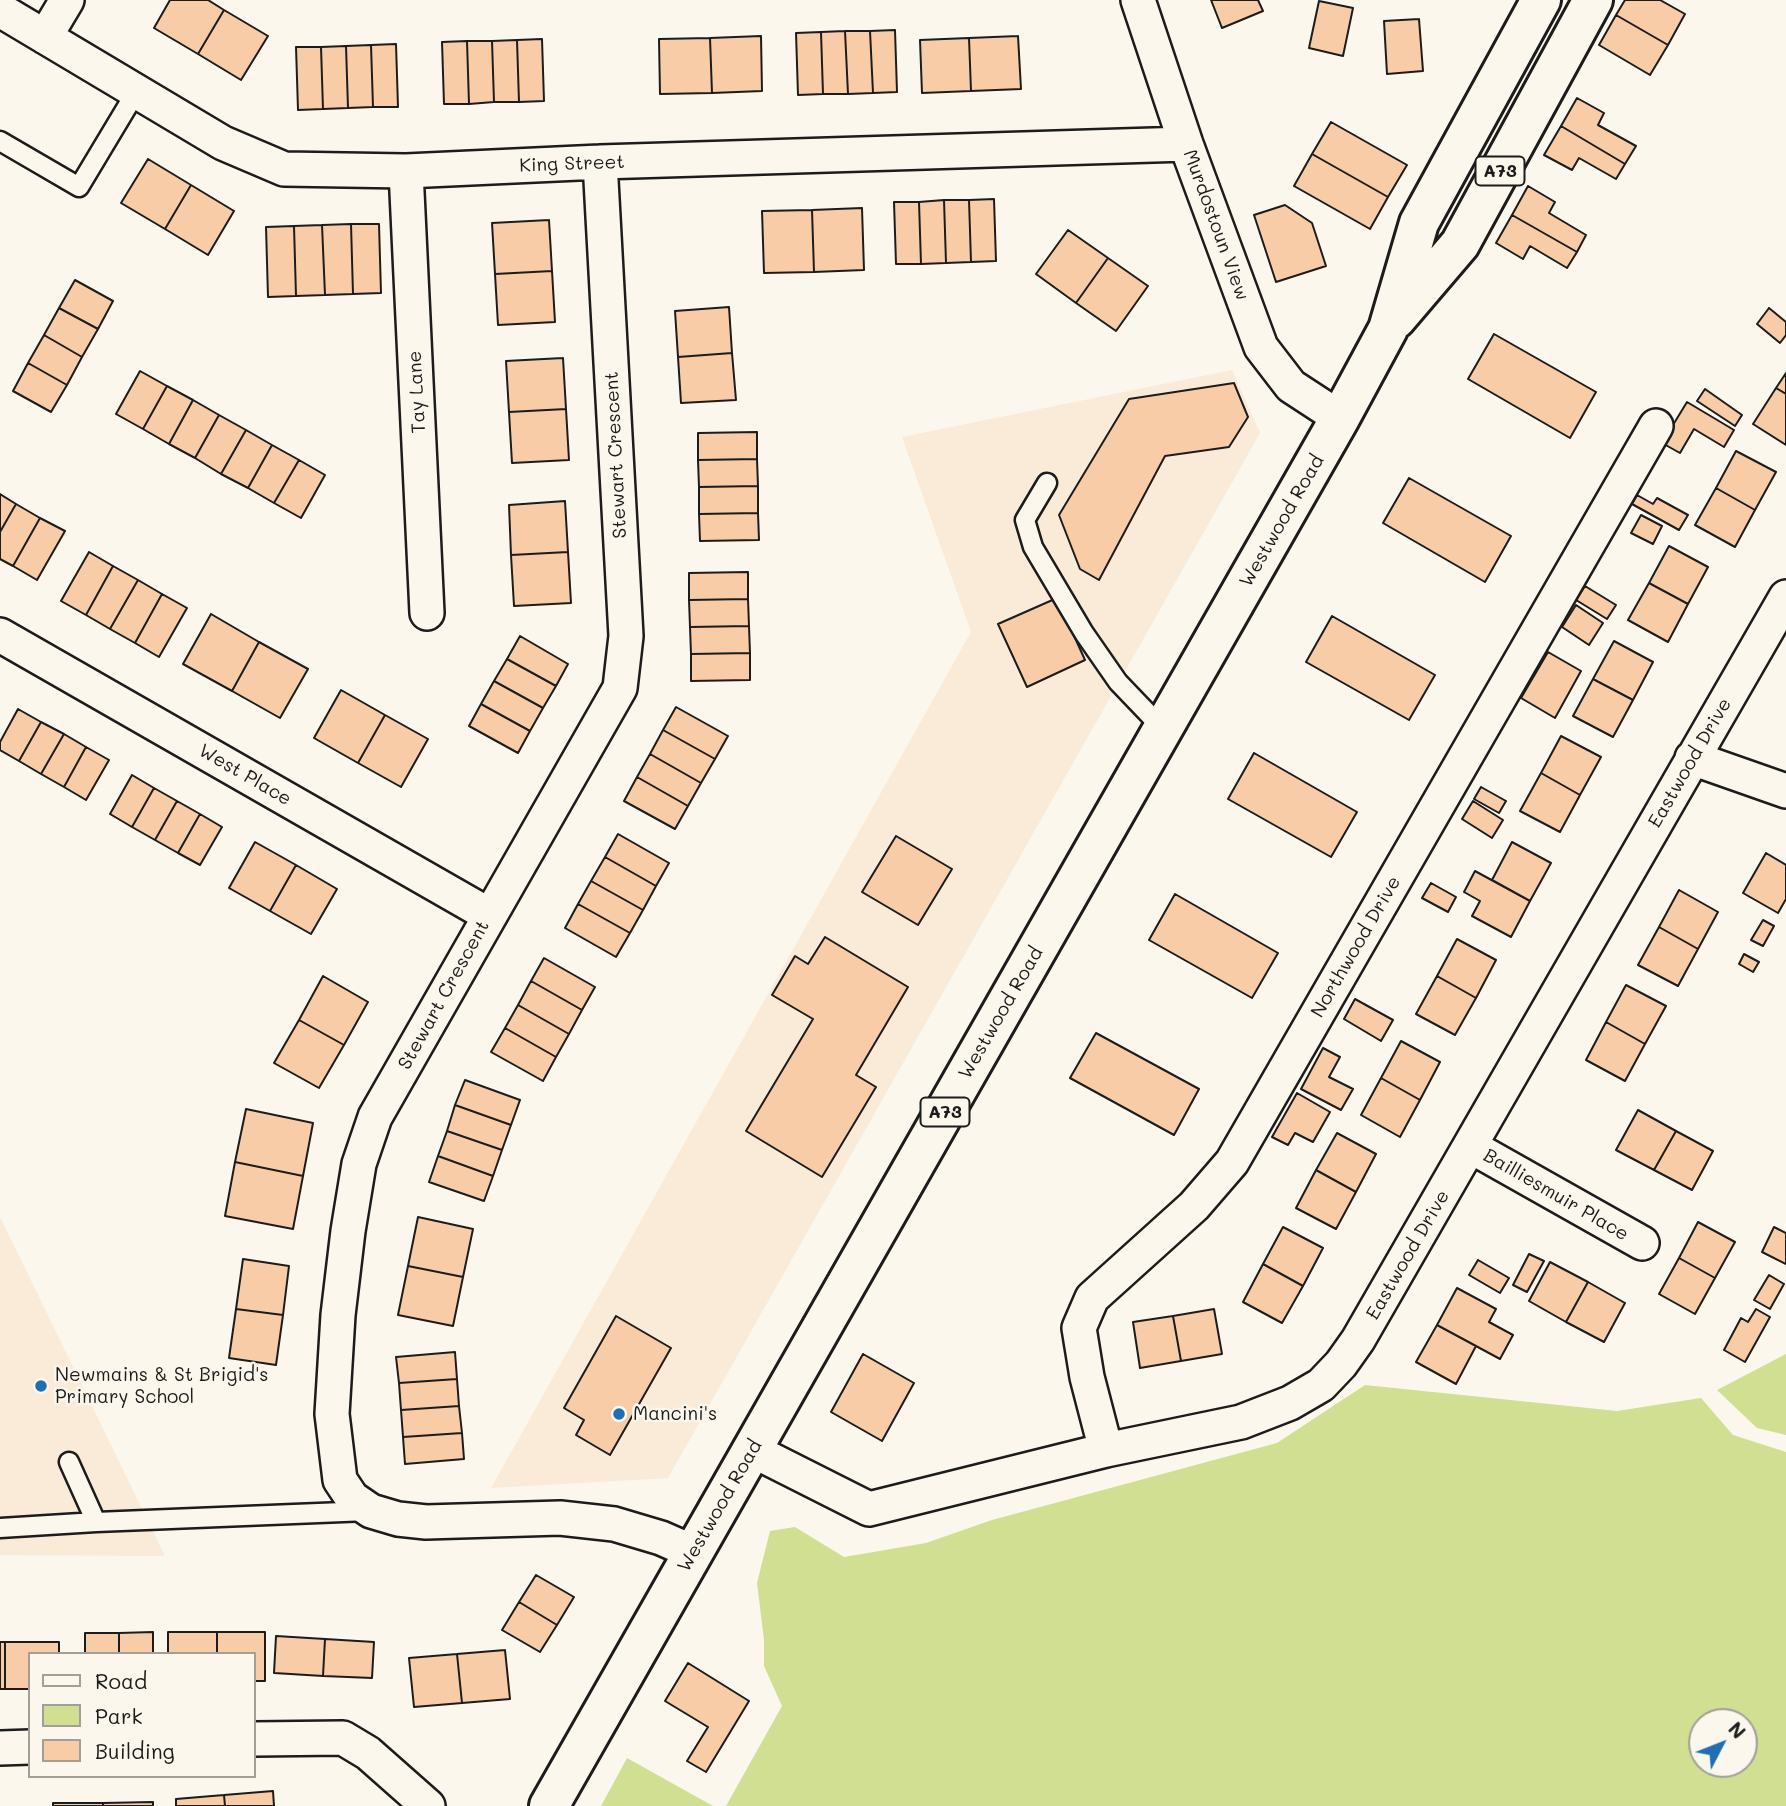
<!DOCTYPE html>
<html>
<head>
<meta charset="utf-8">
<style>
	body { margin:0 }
	#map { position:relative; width:1786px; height:1806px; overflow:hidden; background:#fbf7ec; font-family:Mali,sans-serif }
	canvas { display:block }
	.legend { position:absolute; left:28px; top:1652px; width:228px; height:126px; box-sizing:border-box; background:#fbf7ec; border:2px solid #a29f99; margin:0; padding:9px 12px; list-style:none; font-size:21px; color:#1c1c1c }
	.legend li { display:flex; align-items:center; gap:14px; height:35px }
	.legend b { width:35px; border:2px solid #a29f99 }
	.north { position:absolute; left:1688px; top:1708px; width:70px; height:70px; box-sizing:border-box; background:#fbf7ec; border:2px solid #a29f99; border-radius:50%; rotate:48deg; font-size:19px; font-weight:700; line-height:28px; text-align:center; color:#1c1c1c }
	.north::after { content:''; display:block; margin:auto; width:24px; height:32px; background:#1f6fb2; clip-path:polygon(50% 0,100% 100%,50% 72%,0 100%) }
</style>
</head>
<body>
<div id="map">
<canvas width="1786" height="1806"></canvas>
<ul class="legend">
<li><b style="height:9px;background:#fbf7ec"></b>Road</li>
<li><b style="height:19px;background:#d1df92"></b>Park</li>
<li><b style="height:19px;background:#f9cca8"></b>Building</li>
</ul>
<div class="north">N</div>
</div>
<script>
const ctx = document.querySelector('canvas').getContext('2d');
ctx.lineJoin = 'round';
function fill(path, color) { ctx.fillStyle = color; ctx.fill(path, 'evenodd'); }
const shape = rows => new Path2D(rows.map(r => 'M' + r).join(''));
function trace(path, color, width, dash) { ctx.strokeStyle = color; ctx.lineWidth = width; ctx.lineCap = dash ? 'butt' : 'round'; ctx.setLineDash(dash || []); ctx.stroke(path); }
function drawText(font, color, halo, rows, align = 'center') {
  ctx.font = font + ' Mali,sans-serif'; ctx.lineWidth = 5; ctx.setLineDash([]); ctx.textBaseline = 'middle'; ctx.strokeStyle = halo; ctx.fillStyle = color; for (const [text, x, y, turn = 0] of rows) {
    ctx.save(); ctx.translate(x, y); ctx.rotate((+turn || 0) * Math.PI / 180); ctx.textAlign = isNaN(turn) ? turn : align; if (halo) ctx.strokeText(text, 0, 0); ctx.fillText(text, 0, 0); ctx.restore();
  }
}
const built = shape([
	[1232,370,1260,433,668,1478,491,1488,971,632,902,437],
	[0,1217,165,1556,0,1555]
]);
const green = shape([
	[1786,1354,1786,1435,1757,1428,1717,1390],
	[1365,1385,1617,1411,1701,1398,1733,1435,1786,1452,1786,1806,726,1806,782,1706,764,1666,764,1640,757,1583,770,1531,795,1527,844,1557,926,1543,992,1520,1277,1443],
	[1744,1722,1744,1764,1702,1764,1702,1722],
	[627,1758,713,1806,601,1806]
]);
const building = shape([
	[170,0,208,0,224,10,198,54,154,28,170,0],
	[1211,0,1258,0,1263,11,1222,28,1211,0],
	[1625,0,1660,0,1685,14,1668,45,1616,15,1625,0],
	[1319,1,1353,8,1343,56,1309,48,1319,1],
	[224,10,268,36,241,80,198,54,224,10],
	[1616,15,1668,45,1650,75,1599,45,1616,15],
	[1419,19,1423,71,1387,74,1384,21,1419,19],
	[895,30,897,92,873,93,870,31,895,30],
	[845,31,870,31,873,93,848,94,845,31],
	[845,31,848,94,823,94,821,32,845,31],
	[821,32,823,94,798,95,796,33,821,32],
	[761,36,762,91,712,93,710,38,761,36],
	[1018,36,1021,89,971,91,969,38,1018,36],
	[710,38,712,93,660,94,659,39,710,38],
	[969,38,971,91,922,93,920,40,969,38],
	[542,39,544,101,519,102,517,40,542,39],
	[517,40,519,102,494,102,492,41,517,40],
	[467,41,492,41,494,102,469,104,467,41],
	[467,41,469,104,444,104,442,42,467,41],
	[396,44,398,107,373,107,371,45,396,44],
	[371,45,373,107,348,108,346,46,371,45],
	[346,46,348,108,323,109,321,47,346,46],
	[296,47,321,47,323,109,298,110,296,47],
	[1577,98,1604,113,1598,125,1636,146,1625,164,1561,126,1577,98],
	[1331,122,1407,165,1388,197,1312,154,1331,122],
	[1561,126,1625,164,1616,179,1579,158,1572,170,1544,155,1561,126],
	[1312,154,1388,197,1370,229,1294,186,1312,154],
	[148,159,191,185,165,229,121,203,148,159],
	[191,185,234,211,208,255,165,229,191,185],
	[1528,186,1555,202,1549,213,1586,235,1577,252,1512,215,1528,186],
	[994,199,996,261,971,262,969,200,994,199],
	[944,200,946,263,921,264,919,202,944,200],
	[944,200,969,200,971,262,946,263,944,200],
	[894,202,919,202,921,264,896,264,894,202],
	[1285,205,1312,223,1326,266,1276,282,1254,215,1285,205],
	[862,208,864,270,814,272,812,210,862,208],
	[812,210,814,272,764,273,762,211,812,210],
	[1512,215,1577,252,1567,268,1530,246,1523,259,1496,243,1512,215],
	[549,220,552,271,495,274,492,223,549,220],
	[351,224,379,224,381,293,353,294,351,224],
	[351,224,353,294,325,295,322,225,351,224],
	[322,225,325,295,296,296,294,226,322,225],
	[294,226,296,296,268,297,266,227,294,226],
	[1068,230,1108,258,1076,303,1036,274,1068,230],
	[1108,258,1148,286,1116,331,1076,303,1108,258],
	[552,271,555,322,498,325,495,274,552,271],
	[75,280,113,301,98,329,59,308,75,280],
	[729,307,732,353,678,357,675,311,729,307],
	[59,308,98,329,82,357,44,335,59,308],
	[1769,308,1786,322,1786,335,1780,343,1757,324,1769,308],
	[1494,334,1596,392,1570,438,1468,379,1494,334],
	[44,335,82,357,67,385,28,363,44,335],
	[732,353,736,400,681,403,678,357,732,353],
	[563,358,566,409,509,412,506,361,563,358],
	[28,363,67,385,51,412,13,391,28,363],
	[140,371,167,386,143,429,116,414,140,371],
	[1786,373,1786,394,1776,388,1786,373],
	[1234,383,1248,417,1229,447,1165,456,1099,580,1080,569,1059,515,1129,399,1234,383],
	[167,386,193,400,169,444,143,429,167,386],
	[1776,388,1786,394,1786,445,1753,424,1776,388],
	[1705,389,1742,415,1735,426,1697,401,1705,389],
	[193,400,219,415,195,458,169,444,193,400],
	[1687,402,1734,430,1724,447,1694,429,1680,453,1662,443,1687,402],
	[566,409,569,460,512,463,509,412,566,409],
	[219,415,246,430,221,474,195,458,219,415],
	[246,430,272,445,248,488,221,474,246,430],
	[757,432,757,459,698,460,698,433,757,432],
	[272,445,299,460,274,503,248,488,272,445],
	[1736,451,1776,472,1755,510,1716,488,1736,451],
	[757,459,758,486,699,487,698,460,757,459],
	[299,460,325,475,301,518,274,503,299,460],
	[1409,478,1511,536,1485,582,1383,523,1409,478],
	[758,486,758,513,699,514,699,487,758,486],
	[1716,488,1755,510,1735,547,1695,525,1716,488],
	[0,494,16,504,0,532,0,494],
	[1637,495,1653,504,1657,498,1688,515,1679,530,1632,504,1637,495],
	[565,501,568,552,511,555,509,505,565,501],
	[16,504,40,518,13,566,0,559,0,532,16,504],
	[758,513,759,540,700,541,699,514,758,513],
	[1641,515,1662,526,1653,544,1631,533,1641,515],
	[40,518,65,531,37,580,13,566,40,518],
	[1669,546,1708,567,1688,604,1649,583,1669,546],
	[89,552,113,566,86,615,61,601,89,552],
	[568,552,571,603,514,606,511,555,568,552],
	[113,566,138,580,110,629,86,615,113,566],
	[748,572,748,599,689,600,689,573,748,572],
	[138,580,162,594,135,643,110,629,138,580],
	[1649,583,1688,604,1668,642,1628,620,1649,583],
	[1585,586,1616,605,1607,619,1576,600,1585,586],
	[162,594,187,608,159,657,135,643,162,594],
	[1057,598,1085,660,1027,687,998,624,1057,598],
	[748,599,749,626,690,627,689,600,748,599],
	[1576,605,1603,623,1589,645,1562,627,1576,605],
	[211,614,259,642,232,691,183,664,211,614],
	[1332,616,1435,675,1409,720,1306,662,1332,616],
	[749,626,750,653,691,654,690,627,749,626],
	[520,636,568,664,556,686,507,659,520,636],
	[1614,641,1653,662,1633,700,1593,679,1614,641],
	[259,642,308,669,280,718,232,691,259,642],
	[1548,652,1581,671,1555,718,1521,698,1548,652],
	[750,653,750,680,691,681,691,654,750,653],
	[507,659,556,686,543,708,494,681,507,659],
	[1593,679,1633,700,1613,737,1573,716,1593,679],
	[494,681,543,708,530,731,481,704,494,681],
	[341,690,385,715,358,763,314,738,341,690],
	[481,704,530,731,518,753,469,726,481,704],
	[676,707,728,736,715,759,663,730,676,707],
	[18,709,41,722,19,761,0,750,0,742,18,709],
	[385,715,428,739,401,787,358,763,385,715],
	[41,722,64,734,41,774,19,761,41,722],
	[663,730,715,759,701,783,650,754,663,730],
	[64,734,86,747,64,787,41,774,64,734],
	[1561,736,1601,757,1580,795,1541,773,1561,736],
	[86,747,109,760,86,800,64,787,86,747],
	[1254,753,1357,812,1331,857,1228,799,1254,753],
	[650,754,701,783,688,806,637,777,650,754],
	[1541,773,1580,795,1560,832,1520,811,1541,773],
	[132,775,154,788,132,827,110,814,132,775],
	[637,777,688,806,675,829,624,801,637,777],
	[1481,787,1506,801,1499,813,1474,799,1481,787],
	[154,788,177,801,155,840,132,827,154,788],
	[177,801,200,814,178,853,155,840,177,801],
	[1473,801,1503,820,1492,838,1462,819,1473,801],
	[200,814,222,827,200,865,178,853,200,814],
	[618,834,669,863,656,886,605,857,618,834],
	[896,836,952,869,918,925,862,892,896,836],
	[255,842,296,865,270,911,229,888,255,842],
	[1512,842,1551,863,1530,901,1492,880,1512,842],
	[1766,853,1786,865,1786,899,1778,913,1743,893,1766,853],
	[605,857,656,886,643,910,591,881,605,857],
	[296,865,337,889,311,934,270,911,296,865],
	[1475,871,1530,901,1511,937,1472,916,1480,901,1464,892,1475,871],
	[591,881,643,910,630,933,578,904,591,881],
	[1431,883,1456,897,1448,912,1422,898,1431,883],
	[1679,890,1718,912,1698,949,1659,927,1679,890],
	[1175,894,1278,953,1252,998,1149,940,1175,894],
	[578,904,630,933,616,957,565,928,578,904],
	[1763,920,1774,926,1763,946,1751,940,1763,920],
	[1659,927,1698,949,1678,986,1638,965,1659,927],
	[825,937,908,987,856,1075,876,1087,822,1177,746,1131,813,1019,772,995,795,956,808,964,825,937],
	[1457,939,1496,960,1476,998,1437,976,1457,939],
	[1744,954,1759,962,1753,972,1739,964,1744,954],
	[544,958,595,987,582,1010,531,981,544,958],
	[323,976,368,1002,344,1045,299,1020,323,976],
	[1437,976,1476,998,1455,1035,1416,1014,1437,976],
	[531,981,582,1010,569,1034,518,1005,531,981],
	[1626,985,1666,1006,1645,1044,1606,1022,1626,985],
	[1355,999,1393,1020,1381,1041,1344,1019,1355,999],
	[518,1005,569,1034,556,1057,505,1028,518,1005],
	[299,1020,344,1045,319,1088,274,1063,299,1020],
	[1606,1022,1645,1044,1625,1081,1586,1060,1606,1022],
	[505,1028,556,1057,543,1081,491,1052,505,1028],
	[1096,1033,1199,1089,1174,1135,1070,1078,1096,1033],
	[1401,1041,1440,1062,1420,1100,1381,1078,1401,1041],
	[1323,1048,1340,1057,1329,1077,1353,1089,1341,1110,1301,1089,1323,1048],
	[1381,1078,1420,1100,1400,1137,1361,1115,1381,1078],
	[465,1080,520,1100,511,1125,455,1105,465,1080],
	[1297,1093,1330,1112,1313,1142,1295,1133,1288,1145,1272,1137,1297,1093],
	[455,1105,511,1125,502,1150,447,1131,455,1105],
	[246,1109,313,1123,303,1176,235,1162,246,1109],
	[1638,1110,1676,1131,1654,1170,1616,1150,1638,1110],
	[447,1131,502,1150,493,1176,438,1156,447,1131],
	[1676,1131,1713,1151,1692,1190,1654,1170,1676,1131],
	[1337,1133,1376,1154,1356,1192,1316,1170,1337,1133],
	[438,1156,493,1176,484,1201,429,1182,438,1156],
	[235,1162,303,1176,293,1229,225,1216,235,1162],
	[1316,1170,1356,1192,1336,1229,1296,1208,1316,1170],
	[418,1217,473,1229,463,1277,408,1266,418,1217],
	[1698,1222,1735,1242,1715,1278,1679,1258,1698,1222],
	[1283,1227,1323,1248,1303,1286,1263,1264,1283,1227],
	[1774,1227,1786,1233,1786,1264,1762,1252,1774,1227],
	[1529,1254,1544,1261,1527,1292,1513,1285,1529,1254],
	[1679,1258,1715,1278,1695,1314,1659,1294,1679,1258],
	[243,1259,289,1266,283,1315,236,1309,243,1259],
	[1478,1260,1509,1278,1500,1293,1469,1275,1478,1260],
	[1550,1262,1588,1282,1566,1322,1529,1301,1550,1262],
	[1263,1264,1303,1286,1282,1323,1243,1302,1263,1264],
	[408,1266,463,1277,453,1326,398,1315,408,1266],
	[1769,1275,1784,1284,1770,1309,1754,1300,1769,1275],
	[1588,1282,1625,1303,1604,1342,1566,1322,1588,1282],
	[1457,1288,1496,1309,1489,1322,1513,1335,1500,1359,1437,1325,1457,1288],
	[236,1309,283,1315,276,1365,229,1358,236,1309],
	[1214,1309,1222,1354,1181,1361,1173,1316,1214,1309],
	[1756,1309,1770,1317,1745,1362,1724,1350,1741,1318,1748,1322,1756,1309],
	[616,1316,671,1348,610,1455,576,1435,584,1420,564,1408,616,1316],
	[1173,1316,1181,1361,1140,1368,1133,1322,1173,1316],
	[1437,1325,1476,1346,1456,1384,1416,1362,1437,1325],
	[455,1352,457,1379,399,1383,396,1357,455,1352],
	[863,1354,914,1383,882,1441,831,1412,863,1354],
	[457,1379,459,1406,401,1410,399,1383,457,1379],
	[459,1406,462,1433,403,1437,401,1410,459,1406],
	[462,1433,464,1459,405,1464,403,1437,462,1433],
	[536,1575,574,1597,557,1625,519,1602,536,1575],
	[519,1602,557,1625,540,1652,502,1630,519,1602],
	[153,1632,153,1654,119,1654,119,1633,153,1632],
	[168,1632,217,1632,217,1654,168,1654,168,1632],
	[217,1632,265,1632,265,1681,254,1681,254,1654,217,1654,217,1632],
	[85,1633,119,1633,119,1654,85,1654,85,1633],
	[276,1636,325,1639,323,1676,274,1673,276,1636],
	[325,1639,374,1642,372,1678,323,1676,325,1639],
	[0,1642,5,1642,5,1689,0,1689,0,1642],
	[5,1642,59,1642,59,1654,30,1654,30,1689,5,1689,5,1642],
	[505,1650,510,1699,462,1703,457,1654,505,1650],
	[457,1654,462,1703,414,1707,409,1658,457,1654],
	[688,1663,749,1701,706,1772,687,1761,708,1727,665,1701,688,1663],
	[273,1791,274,1806,225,1806,224,1795,273,1791],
	[224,1795,225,1806,176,1806,176,1799,224,1795],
	[153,1802,153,1806,103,1806,103,1803,153,1802],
	[53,1803,103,1803,103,1806,53,1806,53,1803]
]);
const service = shape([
	[0,141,79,187,136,92],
	[1047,483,1025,520,1033,547,1084,633,1118,682,1163,729],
	[69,1462,96,1522],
	[0,1528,96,1522,368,1511]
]);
const minor = shape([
	[1138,0,1186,144,1261,347,1291,386,1340,418],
	[0,10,223,143,284,169,406,171,600,162,1186,144],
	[45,37,67,0],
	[600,162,626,636,620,688,375,1117,359,1164,348,1231,338,1315,332,1414,340,1480,352,1498,371,1511,398,1519,426,1522,560,1518,614,1524,661,1538,693,1552],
	[406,171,427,613],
	[0,635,489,915],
	[1692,758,1786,791],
	[1470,1146,1642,1243],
	[752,1450,869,1509,1106,1450,1241,1422,1290,1403,1321,1385,1341,1364,1358,1340,1786,597],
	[1106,1450,1087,1377,1079,1328,1092,1298,1194,1206,1232,1162,1656,426],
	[254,1739,343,1738,368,1753,428,1806],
	[0,1748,30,1747]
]);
const primary = shape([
	[1396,319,1460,244,1593,0],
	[549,1806,1340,418,1388,329,1419,223,1541,0]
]);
const markers = [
	[41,1386,7,"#1f6fb2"],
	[619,1414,7,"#1f6fb2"]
];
const shields = [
	[1500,171,49],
	[945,1112,49]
];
const shieldNames = [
	["A73",1500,171],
	["A73",945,1112]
];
const streetNames = [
	["King Street",572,164,-2],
	["Murdostoun View",1216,225,70],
	["Tay Lane",417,392,-93],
	["Stewart Crescent",616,455,-93],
	["Westwood Road",1282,521,-60],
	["Eastwood Drive",1690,763,-60],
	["West Place",245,775,30],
	["Northwood Drive",1356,947,-60],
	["Stewart Crescent",444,995,-61],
	["Westwood Road",1001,1013,-60],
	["Bailliesmuir Place",1556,1195,30],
	["Eastwood Drive",1408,1255,-60],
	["Westwood Road",720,1506,-60]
];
const poiNames = [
	["Newmains & St Brigid's",55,1375],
	["Primary School",55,1397],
	["Mancini's",633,1414]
];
fill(built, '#faead8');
fill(green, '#d1df92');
fill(building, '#f9cca8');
trace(building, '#1c1c1c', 2);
trace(service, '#1c1c1c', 23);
trace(minor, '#1c1c1c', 38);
trace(primary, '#1c1c1c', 44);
trace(service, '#fbf7ec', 18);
trace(minor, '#fbf7ec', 33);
trace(primary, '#fbf7ec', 38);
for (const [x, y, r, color] of markers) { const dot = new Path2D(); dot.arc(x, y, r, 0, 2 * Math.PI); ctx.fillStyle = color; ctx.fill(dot); trace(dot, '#fbf7ec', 2.5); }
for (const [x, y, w] of shields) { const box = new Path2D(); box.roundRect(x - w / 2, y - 14.5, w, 29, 5); ctx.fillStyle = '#fbf7ec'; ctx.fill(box); trace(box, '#1c1c1c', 2); }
drawText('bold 18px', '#1c1c1c', null, shieldNames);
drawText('19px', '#1c1c1c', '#fbf7ec', streetNames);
drawText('19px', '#1c1c1c', '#fbf7ec', poiNames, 'left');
</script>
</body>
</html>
